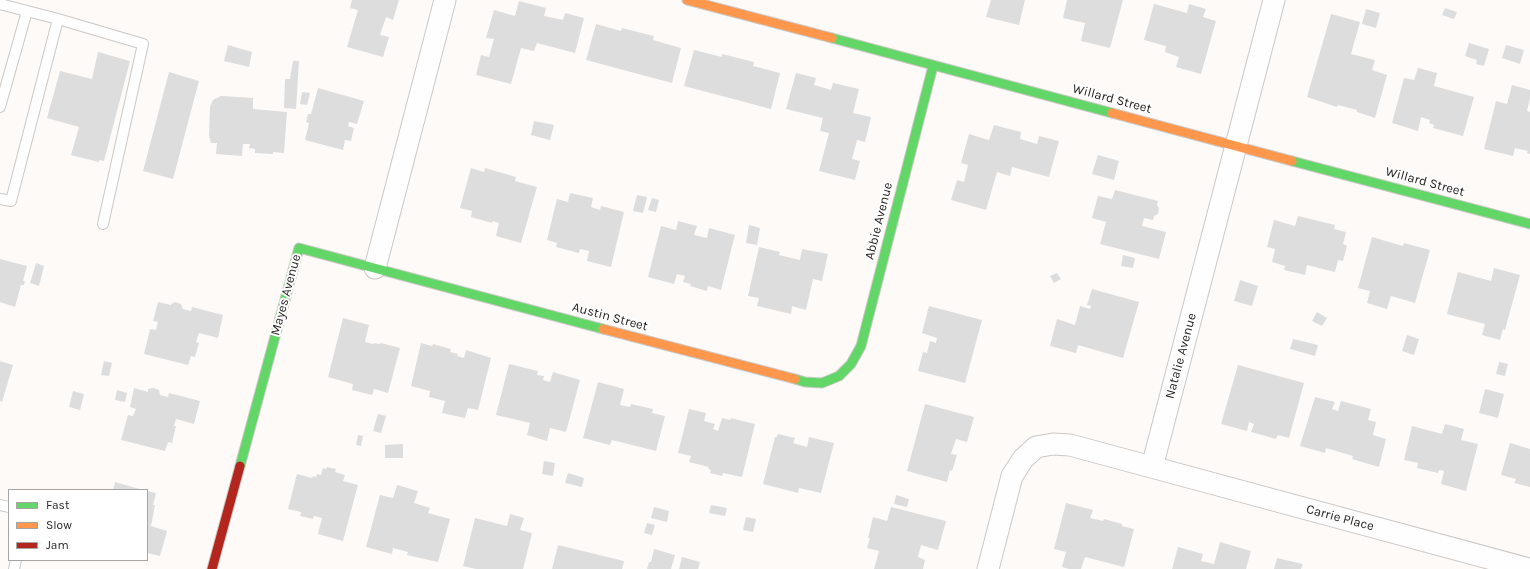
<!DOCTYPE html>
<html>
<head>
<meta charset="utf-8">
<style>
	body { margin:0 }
	#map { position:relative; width:1530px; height:569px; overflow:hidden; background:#fdfaf8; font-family:Karla,sans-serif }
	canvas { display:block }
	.legend { position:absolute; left:8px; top:489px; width:140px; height:72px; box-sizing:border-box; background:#fff; border:1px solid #a6a5a4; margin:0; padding:5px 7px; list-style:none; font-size:12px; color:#211e1c }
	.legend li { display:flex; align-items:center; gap:8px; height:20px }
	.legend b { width:20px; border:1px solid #a6a5a4 }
</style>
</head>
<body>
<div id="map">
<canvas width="1530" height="569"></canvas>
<ul class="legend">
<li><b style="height:5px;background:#63d668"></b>Fast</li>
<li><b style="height:5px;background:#ff974d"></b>Slow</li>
<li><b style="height:5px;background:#b3261e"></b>Jam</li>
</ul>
</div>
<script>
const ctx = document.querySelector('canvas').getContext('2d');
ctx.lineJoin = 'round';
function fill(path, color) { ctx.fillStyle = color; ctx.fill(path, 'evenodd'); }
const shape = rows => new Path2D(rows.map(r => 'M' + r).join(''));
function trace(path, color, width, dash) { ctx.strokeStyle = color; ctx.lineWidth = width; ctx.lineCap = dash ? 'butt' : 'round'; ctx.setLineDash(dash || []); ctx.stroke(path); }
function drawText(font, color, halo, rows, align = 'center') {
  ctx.font = font + ' Karla,sans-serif'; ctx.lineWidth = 4; ctx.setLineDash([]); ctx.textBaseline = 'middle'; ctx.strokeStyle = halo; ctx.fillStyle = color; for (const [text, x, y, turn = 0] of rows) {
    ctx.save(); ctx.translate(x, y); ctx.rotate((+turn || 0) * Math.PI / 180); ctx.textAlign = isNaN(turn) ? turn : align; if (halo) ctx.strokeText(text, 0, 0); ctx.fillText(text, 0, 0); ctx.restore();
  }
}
const building = shape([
	[352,0,399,0,393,20,386,17,380,35,389,37,383,57,347,47,358,10,350,8],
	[991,0,1025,0,1019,25,986,17],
	[1067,0,1123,0,1110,48,1081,41,1085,23,1063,18],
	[519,1,546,8,544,16,563,20,565,13,584,18,575,53,537,43,534,51,521,48,511,84,476,75,481,55,489,57,494,39,486,38,494,10,515,16],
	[1154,4,1187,13,1189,4,1206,9,1203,17,1216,21,1201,74,1176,67,1179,57,1165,52,1166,46,1144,40],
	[1445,8,1457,12,1454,19,1442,15],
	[1366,9,1380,13,1376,28,1362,24],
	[1331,14,1360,22,1351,54,1375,60,1372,70,1387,75,1375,118,1357,112,1357,110,1338,105,1337,107,1307,97],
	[596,24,621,31,622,28,654,36,653,40,681,48,672,83,586,60],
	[1469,43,1489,49,1484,66,1476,64,1477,60,1465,56],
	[228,45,252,52,249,67,224,61],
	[1506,45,1524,50,1520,64,1502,58],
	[694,50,722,57,722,54,754,62,753,66,780,73,771,109,684,86],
	[98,52,130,61,104,161,99,160,99,162,71,155,79,127,47,118,60,71,92,79],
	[293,61,299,61,296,109,284,108,285,79,290,79],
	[1418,68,1437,73,1434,86,1474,97,1463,136,1433,128,1434,125,1429,123,1430,120,1421,117,1418,131,1392,123,1404,78,1414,80],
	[169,72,199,81,173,179,143,171],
	[796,73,816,78,814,85,831,90,833,83,859,89,853,113,871,117,865,142,857,140,852,159,860,161,855,180,819,171,829,133,820,131,823,118,786,109],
	[1512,85,1530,90,1530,98,1527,111,1530,112,1530,154,1527,153,1528,151,1515,148,1513,156,1484,149,1496,101,1507,104],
	[318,88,364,101,357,124,349,122,348,126,354,128,351,141,345,140,343,150,305,140,309,123,306,122,308,114,311,114],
	[302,92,310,93,307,105,300,104],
	[221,96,253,98,253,109,287,112,284,153,273,152,273,154,255,153,255,149,249,148,250,144,243,144,242,156,216,154,217,143,211,143,209,136,210,107,213,100],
	[534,121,554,125,550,140,531,135],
	[994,125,1021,132,1020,139,1037,144,1039,136,1059,141,1049,177,1012,167,1010,176,997,172,986,210,951,200,957,180,964,182,968,165,961,163,969,134,989,140],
	[1098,155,1119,161,1114,180,1092,174],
	[471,168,484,172,485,168,516,177,515,181,537,187,521,243,496,236,499,223,493,221,492,223,471,217,472,211,460,208],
	[1115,190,1158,201,1157,205,1159,208,1158,214,1154,216,1153,220,1144,218,1142,226,1166,232,1159,259,1100,244,1106,222,1092,218,1098,196,1112,199],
	[570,193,593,198,591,207,600,210,601,206,624,212,611,267,587,261,589,251,580,249,579,253,556,247,557,243,547,240,557,199,568,202],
	[637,195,647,197,643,213,633,211],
	[652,198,659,200,656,212,648,210],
	[1298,216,1335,225,1334,229,1346,232,1343,244,1347,246,1343,261,1338,260,1335,272,1307,265,1305,275,1284,270,1285,266,1272,262,1275,249,1267,247,1274,220,1295,226],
	[678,221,697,226,694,235,707,238,709,228,735,235,721,290,708,286,707,291,690,286,691,284,683,282,685,276,677,274,674,284,648,277,661,226,676,230],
	[749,225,760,228,757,245,746,243],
	[1372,237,1403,246,1404,243,1430,250,1415,303,1391,296,1387,309,1367,303,1370,291,1358,288],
	[759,247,780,252,779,255,800,260,802,249,828,254,822,281,813,279,806,310,792,306,791,314,757,306,759,298,748,296],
	[1123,255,1135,258,1133,268,1121,266],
	[0,259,27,266,23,281,25,281,24,285,21,285,15,307,0,302],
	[36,263,44,266,39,286,30,283],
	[1494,268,1520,275,1505,330,1503,329,1500,340,1482,335,1485,324,1447,314,1458,272,1491,281],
	[1057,273,1061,279,1054,283,1050,276],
	[1240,280,1258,286,1252,306,1234,301],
	[1092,289,1139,302,1123,358,1078,345,1076,353,1050,346,1057,319,1075,325,1080,306,1090,309,1091,306,1087,305],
	[158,302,171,305,171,304,175,302,181,304,183,309,191,311,192,307,223,315,218,338,199,333,196,342,199,343,195,357,191,356,188,365,144,354,150,329,156,330,158,322,153,321],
	[929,306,982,320,965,383,918,371,923,352,927,353,930,341,936,343,937,338,922,333],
	[1317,312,1327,318,1322,326,1312,321],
	[343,318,369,325,365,342,373,344,374,343,380,344,381,343,400,348,388,393,374,389,372,395,352,390,353,384,328,377],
	[1407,335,1419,339,1414,355,1402,351],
	[1293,339,1318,345,1315,356,1290,349],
	[421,343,432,346,433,344,451,349,450,352,458,354,457,356,464,358,466,350,491,358,478,410,468,408,465,418,442,413,445,401,429,397,430,391,411,386],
	[0,361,13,365,2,402,0,401],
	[104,361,112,363,109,376,101,375],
	[1499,362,1508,364,1505,376,1496,374],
	[509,364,538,371,537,375,544,376,543,380,550,382,553,372,580,380,566,432,550,428,547,441,527,435,530,423,496,415],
	[1238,365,1304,383,1289,438,1278,435,1276,439,1251,432,1254,424,1249,422,1247,431,1221,424],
	[598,382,624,389,620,405,630,407,631,404,653,409,652,413,665,416,656,451,612,440,610,445,583,438],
	[134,388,148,392,148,389,153,388,159,390,160,395,168,397,169,393,200,401,194,424,176,419,174,426,176,426,172,443,168,442,165,451,121,440,128,415,133,416,136,409,130,407],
	[1485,389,1504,394,1498,418,1479,413],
	[117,390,127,393,125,402,115,400],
	[73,391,84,394,80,410,69,407],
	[1315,397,1335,402,1332,409,1338,411,1341,401,1371,409,1368,420,1376,422,1373,435,1386,439,1379,467,1352,459,1353,456,1326,448,1325,453,1300,446],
	[925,404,974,417,967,442,956,439,951,454,957,455,952,471,950,470,947,482,907,471],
	[689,409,706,413,704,421,715,424,713,429,718,431,722,418,730,420,731,418,755,424,742,477,723,473,722,476,710,473,711,470,708,469,709,467,689,462,691,456,678,453],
	[378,414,386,416,381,433,373,431],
	[1445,424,1464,429,1461,440,1478,444,1466,491,1441,484,1444,471,1439,470,1438,473,1417,468,1418,463,1404,460,1412,426,1442,434],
	[778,434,795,438,793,443,807,447,809,437,834,443,821,493,799,488,798,493,763,484,775,437,777,437],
	[358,435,363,436,361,446,356,445],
	[1510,443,1530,449,1530,487,1514,483,1516,479,1501,475],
	[403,444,403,458,385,458,385,445],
	[544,461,555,463,553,476,542,474],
	[327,467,336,469,335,472,345,475,343,481,358,485,343,541,318,534,322,518,314,516,313,519,300,516,301,512,288,509,297,474,312,478,313,476,316,477,317,474,321,475,323,468,326,469],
	[568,473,584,478,582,487,565,483],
	[115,482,143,490,113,490],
	[397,485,418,491,414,503,430,508,428,513,450,519,438,562,407,555,408,552,393,548,392,554,366,547,380,495,393,498],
	[147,491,156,493,153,505,155,505,151,526,167,531,160,556,147,553],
	[896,495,909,499,907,507,894,504],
	[1066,503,1093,510,1090,518,1103,521,1104,519,1122,524,1122,526,1134,529,1124,567,1085,557,1081,569,1069,569,1062,567,1066,552,1054,549],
	[711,505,727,508,725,516,709,513],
	[654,507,669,511,667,522,651,518],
	[891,507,946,521,938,550,921,545,918,557,925,560,923,569,874,569,879,551,867,548,870,538,868,538,873,517,887,521],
	[510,514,524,518,520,530,532,533,523,569,476,569,463,566,475,518,507,526],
	[746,517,756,519,753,532,743,530],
	[647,523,655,525,652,535,644,533],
	[1220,542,1251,551,1246,569,1172,569,1178,547,1203,554,1201,561,1214,564],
	[558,545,624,561,622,569,552,569],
	[654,549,675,555,671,569,647,569,649,562,651,562],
	[682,557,700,562,698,569,679,569],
	[1277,558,1303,564,1301,569,1274,569]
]);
const lane = shape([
	[0,4,58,19,11,201,0,199],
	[58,19,143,44,103,224],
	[0,107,27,11],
	[0,505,9,507],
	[14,569,16,560]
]);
const street = shape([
	[375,268,445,0],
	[1152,467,1274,0],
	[988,569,1012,476,1023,459,1036,447,1053,444,1070,445,1529,569]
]);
const fast = shape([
	[832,38,1112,113],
	[1292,161,1530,224],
	[795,379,805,382,822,383,839,376,851,364,861,346,933,66],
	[240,466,299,248,603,329]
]);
const slow = shape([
	[687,0,832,38],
	[1112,113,1292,161],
	[603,329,795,379]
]);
const jam = shape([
	[212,569,240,466]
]);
const streetNames = [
	["Willard Street",1112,99,15],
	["Willard Street",1425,182,15],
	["Abbie Avenue",879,221,-76],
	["Mayes Avenue",286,295,-75],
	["Austin Street",610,317,15],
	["Natalie Avenue",1181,356,-75],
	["Carrie Place",1340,518,15]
];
fill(building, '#deddde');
trace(lane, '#cbc8c6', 12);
trace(street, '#cbc8c6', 23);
trace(fast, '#cbc8c6', 11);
trace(slow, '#cbc8c6', 11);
trace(jam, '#cbc8c6', 11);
trace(lane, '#fffefe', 10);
trace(street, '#fffefe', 21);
trace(fast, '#63d668', 9);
trace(slow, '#ff974d', 9);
trace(jam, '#b3261e', 9);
drawText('13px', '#211e1c', '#fff', streetNames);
</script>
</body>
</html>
